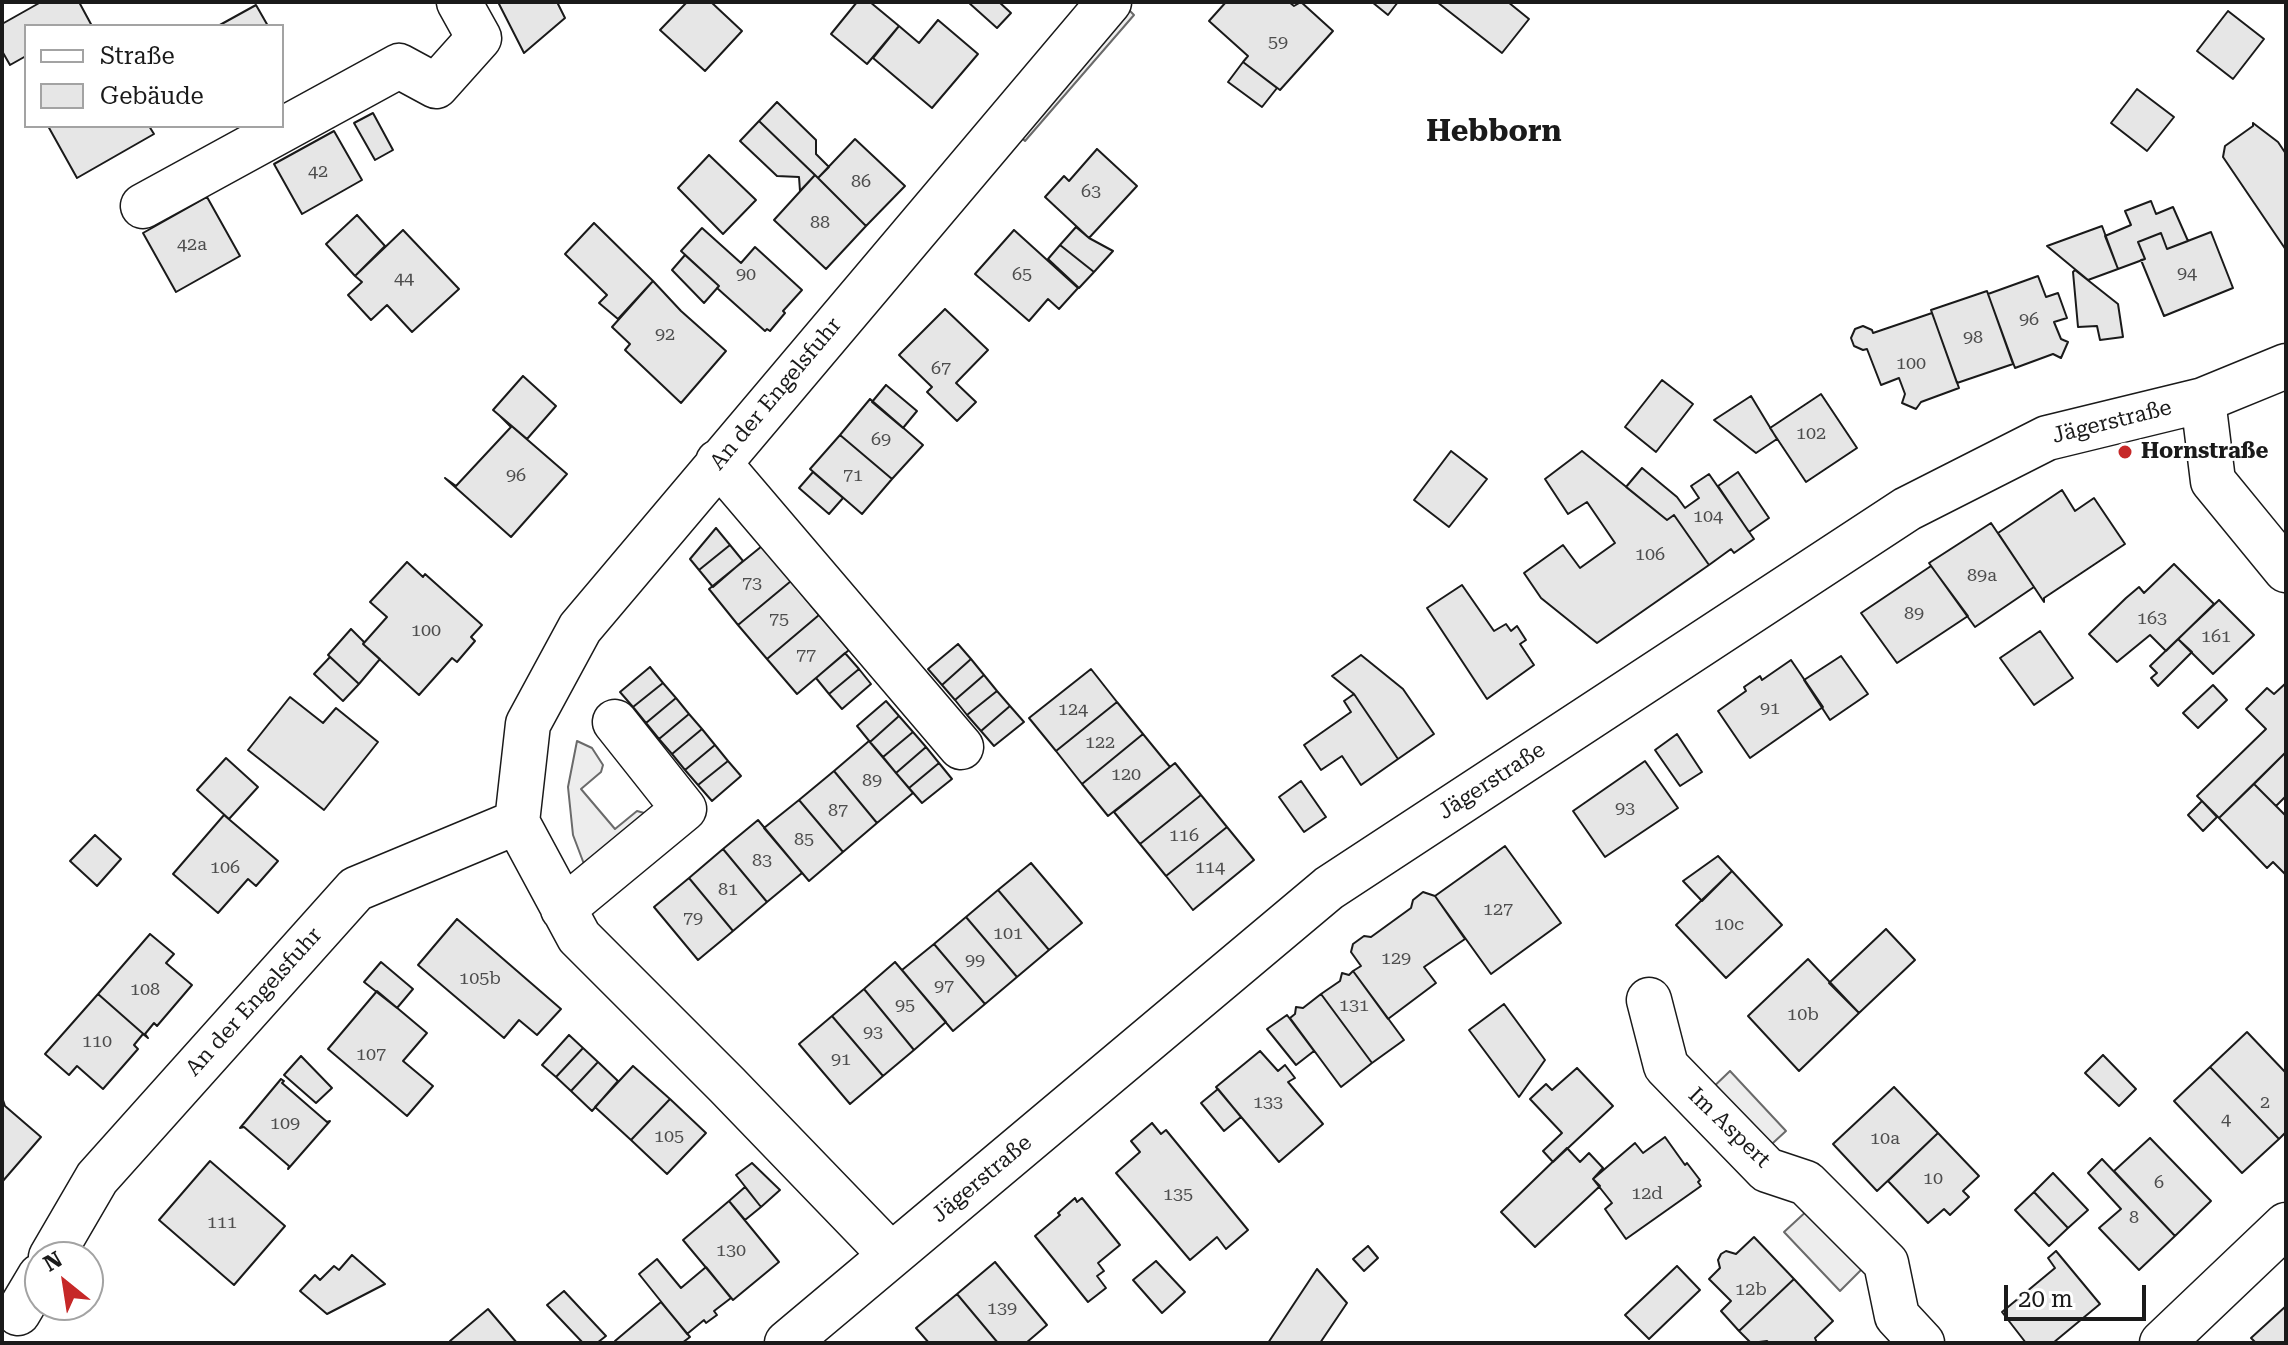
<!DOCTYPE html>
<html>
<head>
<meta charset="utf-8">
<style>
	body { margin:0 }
	#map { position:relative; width:2288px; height:1345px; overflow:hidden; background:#fff; font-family:"Roboto Serif",serif }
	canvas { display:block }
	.frame { position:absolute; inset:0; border:4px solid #1a1a1a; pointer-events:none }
	.legend { position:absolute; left:24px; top:24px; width:260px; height:104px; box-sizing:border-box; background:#fff; border:2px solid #a3a3a3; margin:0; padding:10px 14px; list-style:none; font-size:24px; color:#1a1a1a }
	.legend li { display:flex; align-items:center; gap:16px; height:40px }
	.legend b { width:40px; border:2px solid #a3a3a3 }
	.north { position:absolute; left:24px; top:1241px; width:80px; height:80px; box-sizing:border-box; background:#fff; border:2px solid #a3a3a3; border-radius:50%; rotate:330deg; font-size:22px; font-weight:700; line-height:32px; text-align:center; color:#1a1a1a }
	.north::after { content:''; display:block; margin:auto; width:28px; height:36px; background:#c62828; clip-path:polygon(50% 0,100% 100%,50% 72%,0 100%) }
	.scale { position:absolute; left:2004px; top:1285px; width:142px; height:36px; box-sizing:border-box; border:4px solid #1a1a1a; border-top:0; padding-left:10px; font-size:24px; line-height:28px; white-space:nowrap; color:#1a1a1a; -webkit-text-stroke:6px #fff; paint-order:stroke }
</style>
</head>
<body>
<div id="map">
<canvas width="2288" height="1345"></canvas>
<div class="frame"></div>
<ul class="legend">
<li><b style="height:10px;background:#fff"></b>Straße</li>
<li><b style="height:22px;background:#e6e6e6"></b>Gebäude</li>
</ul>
<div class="north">N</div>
<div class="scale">20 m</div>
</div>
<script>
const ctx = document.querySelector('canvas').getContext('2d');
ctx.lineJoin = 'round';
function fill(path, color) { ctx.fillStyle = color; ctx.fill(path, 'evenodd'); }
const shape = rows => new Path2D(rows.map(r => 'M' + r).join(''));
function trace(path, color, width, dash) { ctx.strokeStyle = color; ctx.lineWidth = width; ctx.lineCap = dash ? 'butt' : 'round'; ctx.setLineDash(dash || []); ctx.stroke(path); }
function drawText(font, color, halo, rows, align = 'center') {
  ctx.font = font + ' "Roboto Serif",serif'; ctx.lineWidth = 6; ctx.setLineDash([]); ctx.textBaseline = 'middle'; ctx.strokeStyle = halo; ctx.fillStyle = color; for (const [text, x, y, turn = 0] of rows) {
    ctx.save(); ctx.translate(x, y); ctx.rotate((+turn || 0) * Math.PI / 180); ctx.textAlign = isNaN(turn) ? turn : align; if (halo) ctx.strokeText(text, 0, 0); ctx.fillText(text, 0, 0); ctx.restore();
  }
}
const built = shape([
	[1125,6,1134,15,1025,141,1016,132,1125,6],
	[577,741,592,748,603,765,601,772,581,789,615,829,637,811,648,814,584,864,573,835,568,787,577,741],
	[1730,1071,1786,1131,1762,1153,1706,1094,1730,1071],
	[1810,1208,1865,1266,1840,1291,1784,1232,1810,1208]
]);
const building = shape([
	[41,2,79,2,92,26,26,26,26,56,10,65,2,51,2,24,41,2],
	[498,2,557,2,565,18,524,53,498,2],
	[687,2,711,2,742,31,705,71,660,30,687,2],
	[857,2,870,2,899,26,867,64,831,34,857,2],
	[968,2,999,2,1011,13,997,28,968,2],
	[1226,2,1289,2,1294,6,1301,2,1333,31,1280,90,1243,62,1248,56,1209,21,1226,2],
	[1372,2,1398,2,1388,15,1372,2],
	[1437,2,1508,2,1529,19,1502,53,1437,2],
	[256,5,268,26,218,26,256,5],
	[2228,11,2264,39,2233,79,2197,51,2228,11],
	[938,20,978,54,932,108,873,58,899,26,919,43,938,20],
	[1243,62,1277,88,1262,107,1228,82,1243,62],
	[2137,89,2174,117,2147,151,2111,123,2137,89],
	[777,102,816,140,816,154,829,167,818,178,759,121,777,102],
	[373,113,393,150,375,160,354,123,373,113],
	[759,121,815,175,800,191,799,177,777,176,740,141,759,121],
	[2253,123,2278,142,2286,154,2286,250,2223,157,2225,146,2253,126,2253,123],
	[48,126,149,126,154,134,77,178,48,126],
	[334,131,362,180,302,214,274,164,334,131],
	[855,139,905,186,866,226,818,178,855,139],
	[1097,149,1137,186,1089,238,1045,197,1064,176,1069,181,1097,149],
	[709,155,756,200,723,234,678,188,709,155],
	[815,175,866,226,826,269,774,220,815,175],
	[207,197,240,256,176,292,143,233,207,197],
	[2151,201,2156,214,2173,207,2188,241,2167,249,2161,233,2138,242,2145,259,2118,269,2105,236,2131,225,2125,211,2151,201],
	[357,215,385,246,355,276,326,244,357,215],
	[594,223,653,281,618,319,599,303,607,295,565,254,594,223],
	[2102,226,2118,269,2088,280,2047,246,2102,226],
	[1076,227,1089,238,1113,251,1094,272,1060,245,1076,227],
	[702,228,741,263,755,247,802,290,783,311,785,313,770,331,767,329,765,331,717,288,719,286,681,251,702,228],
	[403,230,459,289,412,332,387,305,371,320,348,295,362,282,355,276,403,230],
	[1014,230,1078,288,1059,309,1048,299,1029,321,975,274,1014,230],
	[2211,232,2233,288,2164,316,2141,260,2145,259,2138,242,2161,233,2167,249,2211,232],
	[1060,245,1094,272,1079,288,1048,259,1060,245],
	[685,255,719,286,704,303,672,270,685,255],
	[2075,270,2118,304,2123,337,2100,340,2097,326,2078,327,2073,272,2075,270],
	[2038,276,2046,297,2058,293,2067,318,2054,322,2061,339,2068,342,2061,358,2053,354,2015,368,1988,294,2038,276],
	[653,281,681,311,726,351,681,403,625,350,630,344,612,327,653,281],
	[1987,291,2013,364,1957,383,1931,310,1987,291],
	[945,309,988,350,956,383,976,402,957,421,927,392,932,387,899,355,945,309],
	[1932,313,1959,388,1921,402,1916,409,1902,403,1905,394,1899,378,1881,385,1867,349,1863,350,1854,346,1851,338,1855,329,1863,326,1872,330,1873,333,1932,313],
	[523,376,556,406,527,439,493,410,523,376],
	[1662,380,1693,404,1656,452,1625,427,1662,380],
	[886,385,917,411,903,428,872,402,886,385],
	[1821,394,1857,448,1806,482,1770,428,1821,394],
	[1751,396,1777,439,1756,453,1714,420,1751,396],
	[870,399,923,445,892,479,840,435,870,399],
	[500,416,567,474,511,537,445,478,456,486,511,427,500,416],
	[840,435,892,479,862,514,810,469,840,435],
	[1451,451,1487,479,1449,527,1414,500,1451,451],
	[1582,451,1667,520,1674,515,1709,565,1597,643,1541,598,1524,573,1563,545,1580,568,1615,543,1587,502,1568,514,1545,479,1582,451],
	[1642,468,1677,497,1685,508,1699,498,1691,486,1709,474,1754,539,1734,553,1731,549,1709,565,1674,515,1667,520,1626,487,1642,468],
	[813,472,843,498,829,514,799,488,813,472],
	[1738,472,1769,518,1749,532,1718,486,1738,472],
	[2062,490,2075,511,2094,498,2125,544,2044,598,2044,602,1998,533,2062,490],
	[1991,523,2034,587,1975,627,1929,563,1991,523],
	[716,528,730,545,699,570,690,559,716,528],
	[730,545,743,561,713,587,699,570,730,545],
	[762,546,791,581,738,625,709,589,762,546],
	[407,562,423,577,425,574,482,625,471,637,475,641,457,662,452,658,419,695,363,644,387,617,370,602,407,562],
	[2174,564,2214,604,2166,651,2150,635,2117,662,2089,634,2126,598,2139,587,2144,593,2174,564],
	[1931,566,1968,616,1897,663,1861,613,1931,566],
	[791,581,819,615,767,659,738,625,791,581],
	[1462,585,1494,631,1506,624,1511,631,1517,626,1526,640,1520,644,1534,665,1487,699,1427,608,1462,585],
	[2219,600,2254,635,2213,674,2178,639,2219,600],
	[819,615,849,650,797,694,767,659,819,615],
	[351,629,364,642,363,644,380,659,359,684,328,655,351,629],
	[2040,631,2073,678,2034,705,2000,658,2040,631],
	[2178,639,2192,652,2158,686,2151,678,2157,673,2150,666,2178,639],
	[958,644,971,659,942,685,928,669,958,644],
	[845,653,859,669,829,694,816,678,845,653],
	[1361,655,1403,689,1434,734,1398,759,1354,694,1332,676,1361,655],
	[1841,656,1868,694,1830,720,1804,680,1841,656],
	[330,657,359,684,343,701,314,674,330,657],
	[971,659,984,675,955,700,942,685,971,659],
	[1791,660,1823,707,1750,758,1718,711,1746,691,1744,687,1760,676,1762,680,1791,660],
	[650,667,663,683,633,707,620,692,650,667],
	[859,669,871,684,842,709,829,694,859,669],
	[1091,669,1117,702,1056,751,1029,718,1091,669],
	[984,675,997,691,967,715,955,700,984,675],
	[663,683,676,698,646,723,633,707,663,683],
	[2286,683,2286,752,2219,818,2197,796,2266,729,2246,709,2267,688,2274,694,2286,683],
	[2213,685,2227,700,2198,728,2183,713,2213,685],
	[997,691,1010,706,981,731,967,715,997,691],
	[1354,694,1398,759,1361,785,1342,756,1321,770,1304,745,1351,712,1344,701,1354,694],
	[290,697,323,723,336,708,378,742,324,810,248,750,290,697],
	[676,698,689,714,659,739,646,723,676,698],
	[886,701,899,716,870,742,857,726,886,701],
	[1117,702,1143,734,1082,784,1056,751,1117,702],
	[1010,706,1024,722,994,746,981,731,1010,706],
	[689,714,702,729,672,754,659,739,689,714],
	[899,716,913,732,883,757,870,742,899,716],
	[702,729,715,745,685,770,672,754,702,729],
	[913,732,926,747,896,773,883,757,913,732],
	[1143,734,1170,767,1108,816,1082,784,1143,734],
	[1677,734,1702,772,1680,786,1655,750,1677,734],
	[869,741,913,793,877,823,834,771,869,741],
	[715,745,728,761,698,785,685,770,715,745],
	[926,747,939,763,909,788,896,773,926,747],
	[2286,752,2286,796,2276,806,2254,784,2286,752],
	[226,758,258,787,229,819,197,790,226,758],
	[728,761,741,776,712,801,698,785,728,761],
	[1645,761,1678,808,1605,857,1573,811,1645,761],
	[939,763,952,779,922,803,909,788,939,763],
	[1175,763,1201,795,1140,844,1114,812,1175,763],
	[834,771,877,823,843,852,799,800,834,771],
	[1301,781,1326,817,1304,832,1279,797,1301,781],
	[2254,784,2286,816,2286,875,2273,862,2267,868,2219,818,2254,784],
	[1201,795,1227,827,1166,876,1140,844,1201,795],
	[799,800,843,852,809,881,764,828,799,800],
	[2202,801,2217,817,2203,831,2188,815,2202,801],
	[224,815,278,861,256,886,248,879,218,913,173,874,224,815],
	[758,820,802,873,767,902,723,849,758,820],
	[1227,827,1254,860,1193,910,1166,876,1227,827],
	[95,835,121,859,97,886,70,861,95,835],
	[1505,846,1561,923,1491,974,1435,896,1505,846],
	[723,849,767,902,733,931,689,878,723,849],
	[1718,856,1732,871,1702,901,1683,881,1718,856],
	[1031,863,1082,923,1049,950,998,890,1031,863],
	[1732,871,1782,925,1726,978,1676,925,1732,871],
	[689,878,733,931,698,960,654,907,689,878],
	[998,890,1049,950,1017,977,966,917,998,890],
	[1423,892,1435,896,1465,939,1424,967,1436,983,1388,1019,1353,971,1361,966,1351,952,1353,944,1364,936,1371,937,1411,908,1413,900,1423,892],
	[966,917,1017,977,985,1004,934,944,966,917],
	[457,919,561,1009,537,1035,519,1020,504,1038,418,965,457,919],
	[1886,929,1915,960,1859,1013,1829,983,1886,929],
	[150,934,174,954,166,963,192,985,157,1026,154,1023,145,1034,148,1038,98,994,150,934],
	[934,944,985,1004,953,1031,902,970,934,944],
	[1808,959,1859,1013,1799,1071,1748,1016,1808,959],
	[381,962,413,989,397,1008,364,982,381,962],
	[895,962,946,1022,914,1050,864,989,895,962],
	[1353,971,1404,1040,1372,1063,1321,994,1340,981,1342,973,1349,975,1353,971],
	[864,989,914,1050,883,1076,832,1016,864,989],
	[377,991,427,1033,403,1061,433,1086,407,1116,328,1049,377,991],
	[98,994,148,1038,143,1034,134,1045,138,1049,103,1089,77,1066,69,1075,45,1054,98,994],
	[1321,994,1372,1063,1341,1087,1290,1018,1295,1014,1296,1007,1303,1008,1321,994],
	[1504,1004,1545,1060,1519,1097,1469,1030,1504,1004],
	[1287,1015,1314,1051,1296,1065,1267,1029,1287,1015],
	[832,1016,883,1076,850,1104,799,1044,832,1016],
	[2247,1032,2286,1073,2286,1132,2279,1139,2210,1067,2247,1032],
	[569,1035,583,1048,556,1077,542,1065,569,1035],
	[583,1048,598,1062,571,1091,556,1077,583,1048],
	[1260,1051,1278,1071,1285,1065,1295,1078,1288,1082,1323,1124,1279,1162,1216,1087,1260,1051],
	[2103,1055,2136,1089,2119,1106,2085,1073,2103,1055],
	[301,1056,332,1088,316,1103,284,1075,301,1056],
	[598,1062,618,1081,592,1111,571,1091,598,1062],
	[633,1066,670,1099,631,1140,595,1107,633,1066],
	[2210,1067,2279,1139,2242,1173,2174,1101,2210,1067],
	[1577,1068,1613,1106,1553,1162,1543,1151,1562,1133,1530,1099,1546,1084,1552,1090,1577,1068],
	[281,1079,284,1081,282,1083,327,1122,330,1121,288,1169,289,1166,244,1127,240,1128,281,1079],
	[1894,1087,1938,1133,1877,1191,1833,1144,1894,1087],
	[1218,1089,1241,1117,1224,1131,1201,1103,1218,1089],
	[2,1097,5,1106,41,1137,2,1182,2,1097],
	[670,1099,706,1133,667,1174,631,1140,670,1099],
	[1152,1123,1161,1134,1166,1130,1248,1230,1226,1249,1217,1237,1190,1260,1116,1173,1140,1152,1131,1141,1152,1123],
	[1938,1133,1979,1176,1963,1191,1969,1197,1950,1215,1944,1209,1928,1223,1888,1181,1938,1133],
	[1665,1137,1685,1165,1687,1163,1700,1180,1698,1182,1701,1186,1626,1239,1605,1209,1612,1203,1593,1179,1635,1143,1643,1153,1665,1137],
	[2150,1138,2211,1201,2175,1236,2114,1171,2150,1138],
	[1567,1148,1580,1162,1589,1153,1603,1168,1593,1179,1600,1186,1535,1247,1501,1212,1567,1148],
	[2102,1159,2175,1236,2139,1270,2099,1228,2121,1209,2088,1173,2102,1159],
	[210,1161,285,1226,234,1285,159,1220,210,1161],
	[752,1163,780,1190,761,1207,736,1175,752,1163],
	[2053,1173,2088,1210,2068,1228,2034,1192,2053,1173],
	[745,1187,761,1207,745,1220,729,1201,745,1187],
	[2034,1192,2068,1228,2049,1246,2015,1210,2034,1192],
	[1075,1198,1077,1202,1082,1198,1120,1245,1098,1263,1104,1271,1097,1276,1106,1288,1088,1302,1035,1236,1060,1215,1058,1213,1075,1198],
	[729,1201,779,1262,733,1300,683,1240,729,1201],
	[1754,1237,1794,1279,1739,1331,1721,1311,1731,1301,1709,1279,1720,1268,1718,1260,1721,1254,1726,1251,1736,1254,1754,1237],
	[1368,1246,1378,1258,1364,1271,1353,1259,1368,1246],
	[2056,1251,2100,1304,2053,1343,2026,1343,2002,1312,2055,1268,2048,1258,2056,1251],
	[352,1255,385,1284,327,1314,300,1291,315,1275,320,1280,334,1266,339,1270,352,1255],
	[657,1259,681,1288,706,1267,731,1298,714,1311,717,1315,706,1323,704,1320,687,1334,639,1274,657,1259],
	[1156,1261,1185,1292,1162,1313,1133,1280,1156,1261],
	[995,1262,1047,1325,1026,1343,998,1343,957,1294,995,1262],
	[1677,1266,1700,1290,1649,1339,1625,1315,1677,1266],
	[1317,1269,1347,1303,1320,1343,1268,1343,1317,1269],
	[1794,1279,1833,1321,1815,1338,1817,1343,1769,1343,1767,1341,1751,1343,1739,1331,1794,1279],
	[564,1291,606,1336,597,1343,583,1343,547,1305,564,1291],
	[957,1294,998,1343,929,1343,916,1328,957,1294],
	[661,1302,690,1337,682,1343,616,1343,615,1341,661,1302],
	[2286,1306,2286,1343,2256,1343,2251,1338,2286,1306],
	[488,1309,517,1343,452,1343,450,1341,488,1309]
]);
const minor = shape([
	[143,206,399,66,436,86,479,38,459,2],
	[2203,400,2213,481,2286,570],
	[718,462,961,747],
	[517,822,579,937,727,1085,891,1255],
	[563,909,684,809,615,722],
	[1649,1000,1666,1066,1767,1170,1806,1183,1886,1263,1897,1316,1922,1343],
	[51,1257,97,1178,356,889,517,822,528,724,580,628,1109,2],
	[18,1313,40,1276],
	[787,1343,1329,888,1907,509,2047,438,2203,400,2286,366],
	[2162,1343,2286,1225]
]);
const markers = [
	[2125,452,8,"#c62828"]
];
const numberNames = [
	["59",1278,43],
	["42",318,172],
	["86",861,182],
	["63",1091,192],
	["88",820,223],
	["42a",192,245],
	["94",2187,274],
	["90",746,275],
	["65",1022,275],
	["44",404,279],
	["96",2029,320],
	["92",665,335],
	["98",1973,338],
	["100",1911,364],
	["67",941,369],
	["102",1811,434],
	["69",881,440],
	["96",516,476],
	["71",853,476],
	["104",1708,517],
	["106",1650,555],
	["89a",1982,576],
	["73",752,584],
	["89",1914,614],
	["163",2152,619],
	["75",779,620],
	["100",426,631],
	["161",2216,637],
	["77",806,656],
	["91",1770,709],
	["124",1073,710],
	["122",1100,743],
	["120",1126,775],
	["89",872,781],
	["93",1625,809],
	["87",838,811],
	["116",1184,836],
	["85",804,840],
	["83",762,861],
	["106",225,868],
	["114",1210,868],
	["81",728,890],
	["127",1498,910],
	["79",693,919],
	["10c",1729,925],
	["101",1008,934],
	["129",1396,959],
	["99",975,961],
	["105b",480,979],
	["97",944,987],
	["108",145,990],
	["95",905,1006],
	["131",1354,1006],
	["10b",1803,1015],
	["93",873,1033],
	["110",97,1042],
	["107",371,1055],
	["91",841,1060],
	["133",1268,1103],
	["2",2265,1103],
	["4",2226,1120],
	["109",285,1124],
	["105",669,1137],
	["10a",1885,1139],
	["10",1933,1179],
	["6",2159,1183],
	["12d",1647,1194],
	["135",1178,1195],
	["8",2134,1218],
	["111",222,1223],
	["130",731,1251],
	["12b",1751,1290],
	["139",1002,1309]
];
const streetNames = [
	["An der Engelsfuhr",776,394,-50],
	["Jägerstraße",2112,422,-14],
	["Jägerstraße",1492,781,-33],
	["An der Engelsfuhr",254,1002,-48],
	["Im Aspert",1729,1128,44],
	["Jägerstraße",982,1179,-40]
];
const poiNames = [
	["Hornstraße",2141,452]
];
const districtNames = [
	["Hebborn",1494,132]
];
fill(built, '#ededed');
trace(built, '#6a6a6a', 2);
fill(building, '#e6e6e6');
trace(building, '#1a1a1a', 2);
trace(minor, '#1a1a1a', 47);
trace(minor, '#fff', 44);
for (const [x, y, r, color] of markers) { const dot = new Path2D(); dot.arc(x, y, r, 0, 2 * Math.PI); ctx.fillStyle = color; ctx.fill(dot); trace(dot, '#fff', 3); }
drawText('18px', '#4d4d4d', null, numberNames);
drawText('22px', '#1a1a1a', '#fff', streetNames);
drawText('bold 22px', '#1a1a1a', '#fff', poiNames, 'left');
drawText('bold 30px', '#1a1a1a', '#fff', districtNames);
</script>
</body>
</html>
